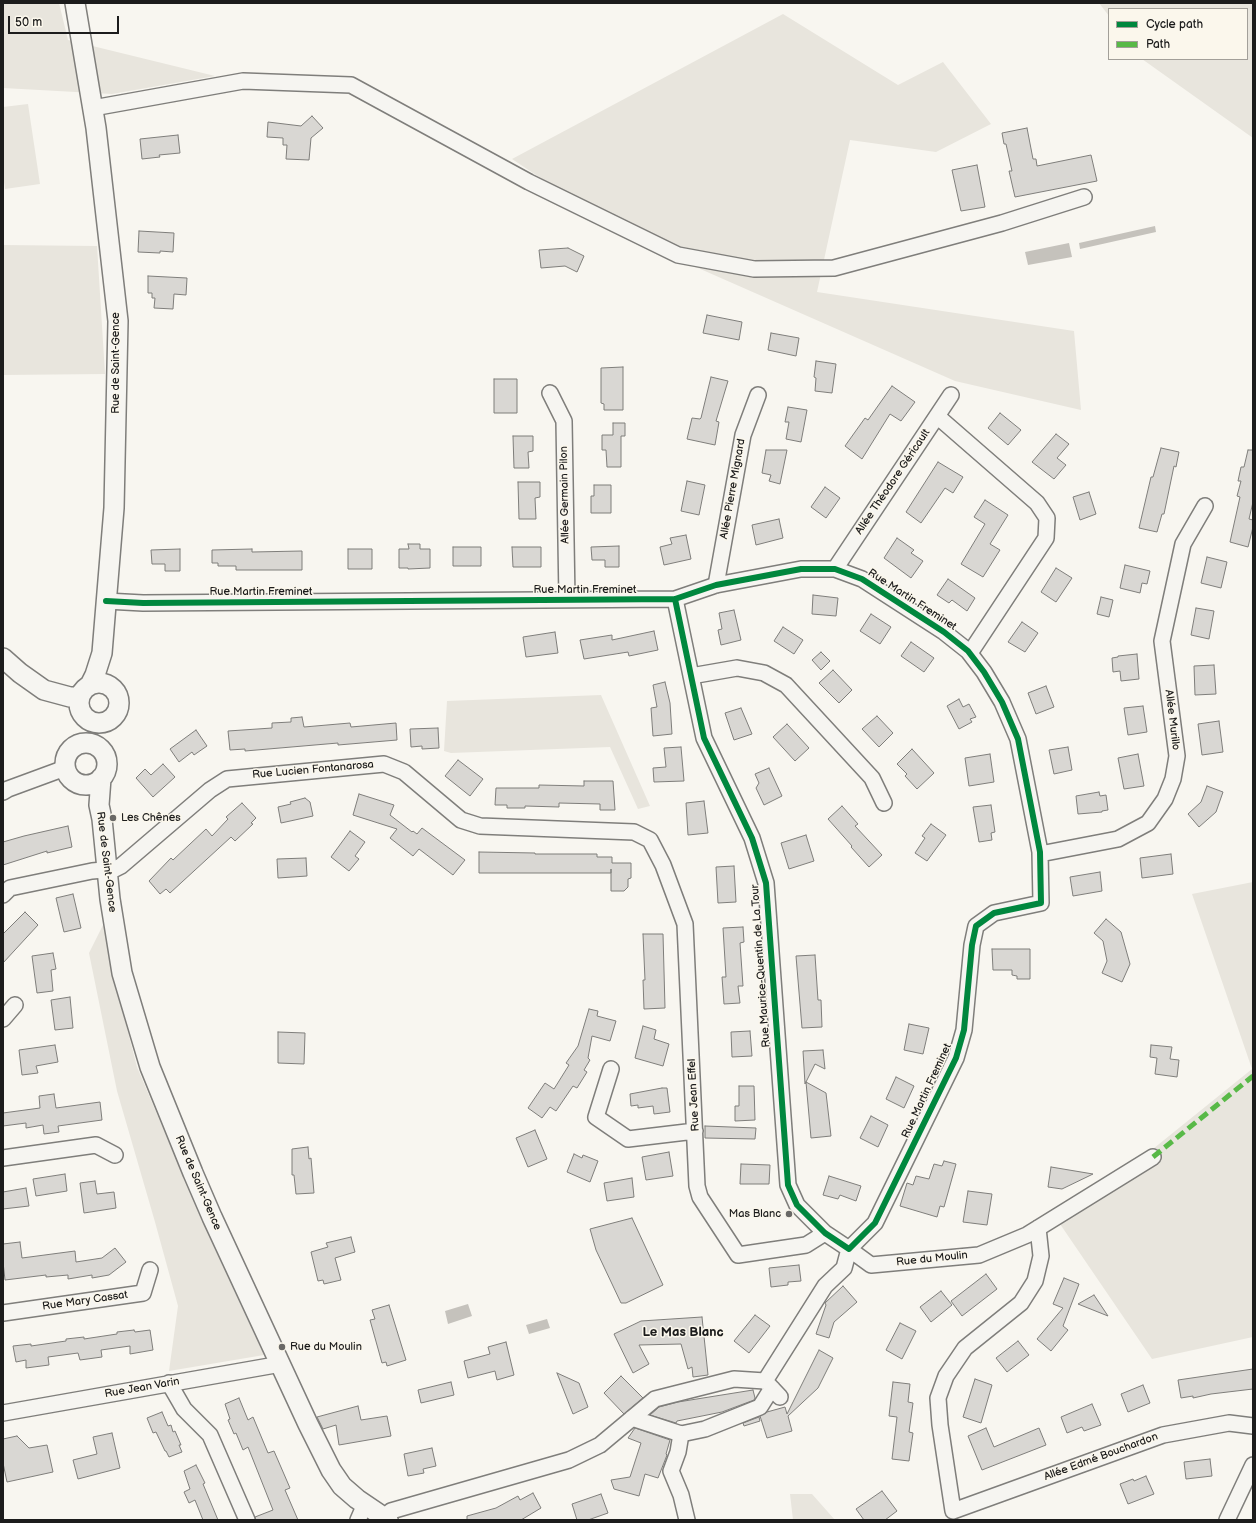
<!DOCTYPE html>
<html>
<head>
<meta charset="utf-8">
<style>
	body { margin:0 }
	#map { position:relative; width:1256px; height:1523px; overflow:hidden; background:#f8f6f0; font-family:"Balsamiq Sans",sans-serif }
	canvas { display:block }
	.frame { position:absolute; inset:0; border:4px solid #1c1c1c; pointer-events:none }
	.legend { position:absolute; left:1108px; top:8px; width:140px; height:52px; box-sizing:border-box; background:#fbf7ec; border:1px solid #a29f99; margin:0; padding:5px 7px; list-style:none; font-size:12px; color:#1c1c1c }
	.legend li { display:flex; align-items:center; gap:8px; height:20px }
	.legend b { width:20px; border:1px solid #a29f99 }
	.scale { position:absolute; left:8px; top:16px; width:111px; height:18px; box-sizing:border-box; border:2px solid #1c1c1c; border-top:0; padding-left:5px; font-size:12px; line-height:14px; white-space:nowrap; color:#1c1c1c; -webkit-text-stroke:3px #fbf7ec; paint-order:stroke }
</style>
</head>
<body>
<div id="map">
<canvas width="1256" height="1523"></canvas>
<div class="frame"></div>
<ul class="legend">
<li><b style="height:5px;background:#00873e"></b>Cycle path</li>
<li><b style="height:5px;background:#58b947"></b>Path</li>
</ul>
<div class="scale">50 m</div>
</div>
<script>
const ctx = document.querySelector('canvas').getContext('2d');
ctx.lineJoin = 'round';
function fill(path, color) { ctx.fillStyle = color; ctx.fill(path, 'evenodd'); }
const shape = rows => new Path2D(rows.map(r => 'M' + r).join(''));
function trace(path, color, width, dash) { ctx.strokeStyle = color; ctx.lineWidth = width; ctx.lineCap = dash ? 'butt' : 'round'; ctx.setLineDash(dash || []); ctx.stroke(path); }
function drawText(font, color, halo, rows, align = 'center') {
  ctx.font = font + ' "Balsamiq Sans",sans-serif'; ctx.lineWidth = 3; ctx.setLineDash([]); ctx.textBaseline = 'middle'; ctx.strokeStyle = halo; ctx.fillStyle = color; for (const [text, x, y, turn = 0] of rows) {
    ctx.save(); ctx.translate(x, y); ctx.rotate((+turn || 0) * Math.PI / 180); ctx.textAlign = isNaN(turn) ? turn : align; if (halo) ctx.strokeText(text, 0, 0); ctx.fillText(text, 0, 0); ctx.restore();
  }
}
const built = shape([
	[3,3,59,3,68,40,215,76,112,94,3,88],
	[1099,3,1253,3,1253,138,1142,59,1247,59,1247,9,1109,9,1109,16],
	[783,14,898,85,943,62,991,124,936,152,850,140,817,292,1074,331,1081,410,955,381,689,264,536,175,512,159],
	[28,104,40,184,5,189,3,175,3,107],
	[3,245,97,246,105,374,3,375],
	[601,695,650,806,638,809,610,747,451,753,444,751,447,701],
	[1253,882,1253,1337,1152,1359,1060,1224,1252,1069,1192,894],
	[104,923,113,974,137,1067,207,1232,264,1355,169,1371,178,1306,155,1222,117,1091,89,953],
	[790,1494,812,1494,835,1520,793,1520]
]);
const water = shape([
	[1155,226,1156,232,1080,249,1079,243],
	[1069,243,1072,257,1028,265,1025,252],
	[468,1304,472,1316,448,1324,445,1311],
	[547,1319,550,1328,529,1334,526,1325]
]);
const building = shape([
	[312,116,323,128,311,138,309,160,286,159,287,145,283,145,283,138,267,137,268,122,301,126,312,116],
	[1027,128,1033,159,1036,159,1037,166,1091,155,1097,181,1015,197,1009,171,1012,171,1006,144,1004,144,1002,133,1027,128],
	[178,135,180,153,159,155,160,157,142,159,140,139,178,135],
	[977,165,985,207,961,211,952,170,977,165],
	[139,231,174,233,173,252,160,251,160,253,138,252,139,231],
	[568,248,584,256,577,272,565,266,541,268,539,250,568,248],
	[148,276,187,278,186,295,174,294,173,309,154,308,155,298,152,298,152,293,148,293,148,276],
	[707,315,742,322,739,340,703,333,707,315],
	[771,333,799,338,796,356,768,350,771,333],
	[816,361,836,364,832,393,815,391,816,378,814,377,816,361],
	[623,367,623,410,604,410,604,404,601,403,601,368,623,367],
	[711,377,728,381,716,421,719,422,715,445,687,439,692,418,700,419,701,418,711,377],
	[494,379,517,379,517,413,494,413,494,379],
	[892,386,915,402,901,421,890,414,862,459,845,446,865,418,868,420,892,386],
	[788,407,807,410,801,442,786,439,789,422,785,422,788,407],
	[1000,413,1021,430,1008,445,988,428,1000,413],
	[613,423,625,423,625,436,621,436,621,467,607,467,606,450,602,450,602,435,613,435,613,423],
	[1056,434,1069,444,1057,458,1066,465,1054,479,1032,462,1056,434],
	[513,436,533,436,533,451,528,452,529,468,514,468,513,436],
	[1161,448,1179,452,1176,467,1174,466,1164,514,1162,514,1157,532,1139,528,1151,477,1153,477,1161,448],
	[766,450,787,450,780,484,769,481,771,475,762,473,766,450],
	[1248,450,1253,450,1253,502,1249,519,1253,520,1253,527,1248,547,1230,542,1240,497,1237,496,1241,481,1238,481,1241,467,1244,467,1248,450],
	[938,462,963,477,953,493,945,488,921,523,906,512,938,462],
	[687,481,705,485,699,515,681,511,687,481],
	[518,482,540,482,540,497,535,498,536,519,519,519,518,482],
	[594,485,611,485,611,513,591,513,591,496,594,496,594,485],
	[825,487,840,498,826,518,811,507,825,487],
	[1089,492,1096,514,1080,520,1073,497,1089,492],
	[985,500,1008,515,990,544,1000,550,983,577,961,564,985,524,974,517,985,500],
	[779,519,783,538,756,545,752,525,779,519],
	[686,535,691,559,664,565,660,547,672,544,670,538,686,535],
	[897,538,914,550,911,553,923,561,911,578,884,558,897,538],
	[408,544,420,544,420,549,430,549,430,568,408,569,408,568,399,568,399,549,409,549,408,544],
	[619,546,619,567,605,567,605,560,592,560,591,547,619,546],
	[453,547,481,547,481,566,453,566,453,547],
	[512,547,541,547,541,567,513,567,512,547],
	[180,549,180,571,165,571,165,564,152,564,151,550,180,549],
	[252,549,252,552,302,551,302,570,236,570,236,566,218,566,218,563,212,563,212,550,252,549],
	[348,549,372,549,372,569,348,569,348,549],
	[1207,557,1227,562,1221,588,1201,583,1207,557],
	[1125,565,1150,571,1147,584,1142,583,1140,593,1120,588,1125,565],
	[1056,568,1072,578,1056,602,1041,592,1056,568],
	[948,579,975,598,967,611,952,600,949,603,937,595,948,579],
	[813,595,838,598,836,616,812,614,813,595],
	[1101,597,1113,600,1109,617,1097,614,1101,597],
	[1196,608,1214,611,1209,639,1191,635,1196,608],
	[734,610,741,640,721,645,718,630,722,629,719,613,734,610],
	[871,614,891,627,880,644,860,631,871,614],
	[1022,622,1038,633,1025,652,1008,642,1022,622],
	[783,627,803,640,794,654,774,641,783,627],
	[654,631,658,650,629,656,628,652,584,659,580,640,612,635,612,640,654,631],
	[555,632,558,653,526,657,523,637,555,632],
	[911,642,934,658,924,672,901,656,911,642],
	[821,652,830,661,821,670,812,660,821,652],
	[1137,654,1139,679,1121,681,1120,671,1113,672,1112,658,1118,657,1118,656,1137,654],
	[1214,665,1216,694,1195,695,1194,666,1214,665],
	[833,670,852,690,839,703,819,683,833,670],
	[665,682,670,703,672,734,653,736,651,708,657,707,653,685,665,682],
	[1046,686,1054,707,1036,714,1028,693,1046,686],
	[959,699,963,707,969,704,976,717,970,719,972,722,959,729,947,706,959,699],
	[1143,706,1147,732,1128,735,1124,708,1143,706],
	[741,708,752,734,734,740,725,713,741,708],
	[877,716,893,733,879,747,862,729,877,716],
	[302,717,304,727,350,723,351,727,396,723,397,740,338,745,338,743,245,751,245,749,230,750,228,731,272,728,272,723,291,722,291,718,302,717],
	[1219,721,1223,752,1202,755,1198,724,1219,721],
	[787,724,809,748,795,761,773,737,787,724],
	[438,728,439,748,422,749,422,746,411,747,410,729,438,728],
	[196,730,207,746,194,755,192,752,179,762,170,749,196,730],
	[681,747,684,781,654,782,653,768,666,767,664,748,681,747],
	[1068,747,1072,770,1054,774,1049,750,1068,747],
	[912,749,934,773,917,789,905,776,907,774,897,764,912,749],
	[990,754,994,782,969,786,965,758,990,754],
	[1138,754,1144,786,1124,789,1118,758,1138,754],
	[458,760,483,779,470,796,445,776,458,760],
	[163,764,175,777,153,797,136,778,145,769,151,775,163,764],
	[769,768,782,796,764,805,756,788,759,783,755,774,769,768],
	[584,781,613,781,615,810,600,810,600,804,559,803,559,807,525,806,525,808,507,808,507,805,495,805,496,788,539,788,539,785,584,786,584,781],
	[1207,786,1223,792,1216,812,1199,827,1188,814,1201,802,1207,786],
	[1099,792,1100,796,1106,795,1108,810,1102,811,1102,812,1078,814,1076,796,1099,792],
	[359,794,394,805,390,815,412,832,413,831,417,834,422,828,465,860,453,875,419,849,413,856,390,838,397,829,353,815,359,794],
	[305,798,310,802,313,816,281,823,278,807,291,804,290,802,305,798],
	[704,801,708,833,688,835,686,803,704,801],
	[242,803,256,818,251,823,253,824,235,841,231,837,170,893,166,889,160,894,149,881,171,858,173,860,206,829,212,836,228,819,226,817,242,803],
	[991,805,995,832,991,833,992,840,979,842,973,807,991,805],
	[842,806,858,824,855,826,882,855,869,867,851,847,852,846,828,819,842,806],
	[931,824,946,835,927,861,915,853,925,838,922,836,931,824],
	[68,826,72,847,47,853,47,851,3,865,3,842,24,836,68,826],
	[350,831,365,842,355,856,359,859,349,871,331,857,350,831],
	[806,835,814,861,789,869,781,843,806,835],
	[479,852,535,853,535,854,597,854,597,857,612,857,612,863,631,863,631,878,628,879,628,887,624,891,611,891,611,869,611,873,479,873,479,852],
	[1171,854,1173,874,1142,878,1140,858,1171,854],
	[306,858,307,876,278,878,277,859,306,858],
	[734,866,736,902,718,903,716,867,734,866],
	[1100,872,1102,891,1073,896,1070,877,1100,872],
	[73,894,81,928,64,932,56,898,73,894],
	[25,912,38,925,3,963,3,934,25,912],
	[1106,919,1121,932,1130,964,1122,982,1102,973,1107,961,1103,941,1094,933,1106,919],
	[743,927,744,942,740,943,743,986,738,986,740,1003,724,1004,722,977,726,977,723,928,743,927],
	[643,934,663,934,665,1008,644,1009,643,980,645,980,643,934],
	[992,949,1030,949,1030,979,1017,979,1017,976,1012,975,1012,970,993,970,992,949],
	[53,953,56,969,51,970,53,991,37,993,32,956,53,953],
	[815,955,818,1000,821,1000,822,1027,802,1028,796,956,815,955],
	[70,997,73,1028,55,1030,51,1000,70,997],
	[589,1009,598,1011,597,1016,616,1021,610,1041,592,1036,588,1058,590,1060,584,1070,587,1072,577,1088,573,1086,556,1111,550,1107,542,1118,528,1108,545,1083,554,1089,569,1065,566,1063,578,1046,589,1009],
	[909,1024,929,1028,923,1054,904,1050,909,1024],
	[643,1026,656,1030,654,1039,669,1044,663,1066,635,1058,643,1026],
	[750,1031,752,1056,732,1057,731,1032,750,1031],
	[278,1032,305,1033,304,1064,278,1063,278,1032],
	[55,1045,58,1062,36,1066,38,1073,22,1075,19,1050,55,1045],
	[1151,1045,1172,1047,1170,1059,1179,1060,1177,1077,1155,1074,1157,1058,1150,1057,1151,1045],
	[823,1050,825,1069,815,1064,805,1084,803,1051,823,1050],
	[896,1077,914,1086,904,1108,886,1099,896,1077],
	[806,1082,826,1093,831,1136,811,1138,806,1082],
	[739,1086,754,1086,755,1120,735,1121,735,1106,739,1106,739,1086],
	[662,1088,667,1088,670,1112,654,1114,653,1106,638,1108,638,1105,631,1106,630,1094,662,1088],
	[54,1094,56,1108,100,1102,102,1120,58,1126,59,1132,44,1134,43,1125,26,1128,26,1123,3,1126,3,1113,40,1108,39,1096,54,1094],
	[871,1116,888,1125,878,1147,860,1138,871,1116],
	[705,1126,756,1128,755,1139,705,1138,705,1126],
	[535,1130,547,1159,528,1167,516,1138,535,1130],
	[308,1147,309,1159,311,1158,314,1193,296,1194,294,1175,292,1175,292,1149,308,1147],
	[669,1152,673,1176,646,1180,642,1157,669,1152],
	[574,1154,582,1158,583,1155,598,1161,590,1182,567,1172,574,1154],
	[944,1161,956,1164,944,1207,940,1206,937,1217,900,1206,907,1183,913,1185,916,1176,929,1179,934,1164,942,1166,944,1161],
	[741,1164,770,1165,769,1184,740,1184,741,1164],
	[1051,1167,1093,1174,1062,1189,1048,1187,1051,1167],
	[65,1174,67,1191,36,1196,33,1179,65,1174],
	[829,1176,861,1186,856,1201,840,1195,838,1199,823,1195,829,1176],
	[632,1178,634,1197,607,1201,604,1183,632,1178],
	[95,1181,97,1194,114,1192,116,1208,84,1213,80,1183,95,1181],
	[26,1188,29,1206,3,1209,3,1192,26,1188],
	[968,1191,992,1194,987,1225,963,1222,968,1191],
	[632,1218,663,1285,626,1303,621,1303,596,1250,590,1229,632,1218],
	[351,1237,355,1252,335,1258,341,1280,324,1284,323,1280,318,1281,311,1252,328,1247,326,1243,351,1237],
	[20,1242,22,1258,75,1251,76,1262,102,1258,115,1248,126,1262,109,1275,92,1278,92,1275,68,1279,68,1275,46,1277,46,1275,5,1280,3,1262,3,1244,20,1242],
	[799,1265,801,1281,788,1282,788,1285,771,1287,769,1268,799,1265],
	[986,1274,997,1289,962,1316,951,1301,986,1274],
	[1064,1278,1079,1284,1063,1326,1068,1330,1051,1351,1037,1339,1063,1308,1053,1304,1064,1278],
	[843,1286,857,1302,834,1322,829,1338,816,1334,826,1305,825,1303,843,1286],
	[941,1291,952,1305,931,1322,920,1307,941,1291],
	[1094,1295,1108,1316,1078,1304,1094,1295],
	[389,1305,406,1360,387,1366,386,1362,382,1363,370,1320,375,1319,372,1310,389,1305],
	[755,1315,770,1326,749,1353,734,1341,755,1315],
	[702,1317,708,1375,693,1377,692,1367,688,1369,681,1344,639,1345,649,1364,633,1373,614,1334,641,1321,702,1317],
	[900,1323,916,1331,902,1359,886,1350,900,1323],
	[134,1330,135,1332,150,1330,153,1350,130,1354,130,1346,101,1350,102,1357,80,1360,78,1353,48,1357,49,1365,26,1368,26,1360,16,1362,13,1346,31,1344,31,1346,66,1341,66,1339,84,1337,84,1339,117,1334,117,1332,134,1330],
	[1018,1341,1029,1355,1007,1372,996,1358,1018,1341],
	[506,1342,514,1375,497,1380,495,1371,468,1378,464,1361,490,1354,488,1347,506,1342],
	[819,1350,833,1358,818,1388,788,1416,792,1431,767,1438,760,1416,767,1412,785,1407,787,1414,819,1350],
	[1253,1369,1253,1389,1211,1394,1193,1398,1193,1396,1181,1398,1178,1380,1253,1369],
	[557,1373,579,1383,588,1407,573,1414,557,1373],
	[621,1376,643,1398,624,1414,604,1393,621,1376],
	[975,1379,992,1385,981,1423,963,1417,975,1379],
	[451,1382,454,1395,421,1403,418,1390,451,1382],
	[893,1382,910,1384,908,1402,913,1403,909,1432,913,1433,909,1461,892,1459,897,1417,889,1416,893,1382],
	[1143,1385,1150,1403,1128,1412,1121,1394,1143,1385],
	[753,1390,755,1398,754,1400,722,1412,677,1421,676,1423,650,1415,659,1407,678,1402,753,1390],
	[239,1398,248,1420,253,1417,268,1453,274,1451,290,1488,285,1490,298,1520,256,1520,255,1517,273,1510,248,1447,243,1450,236,1433,234,1434,228,1420,230,1419,225,1404,239,1398],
	[1092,1404,1101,1425,1084,1431,1082,1427,1067,1433,1061,1417,1092,1404],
	[358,1406,361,1420,387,1416,391,1436,339,1445,336,1425,323,1429,317,1417,358,1406],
	[162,1412,168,1426,171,1425,173,1432,175,1431,181,1445,179,1445,182,1452,169,1457,166,1451,165,1451,156,1432,153,1433,147,1418,162,1412],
	[759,1417,760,1421,744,1426,743,1423,759,1417],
	[635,1428,670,1440,666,1454,667,1455,658,1478,645,1474,639,1496,614,1489,611,1480,630,1477,641,1443,628,1438,635,1428],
	[986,1428,994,1447,1039,1428,1046,1445,982,1470,968,1436,986,1428],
	[112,1433,120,1468,78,1479,73,1460,97,1454,93,1437,112,1433],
	[17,1436,29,1448,47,1445,53,1472,7,1482,3,1463,3,1439,17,1436],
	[432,1448,436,1466,423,1469,424,1473,408,1476,404,1454,432,1448],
	[1210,1459,1212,1476,1186,1479,1184,1462,1210,1459],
	[196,1465,205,1483,203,1484,218,1520,203,1520,195,1500,189,1503,184,1492,190,1489,184,1471,196,1465],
	[1146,1476,1154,1494,1128,1504,1120,1484,1133,1479,1134,1481,1146,1476],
	[882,1491,897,1511,885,1520,864,1520,856,1509,882,1491],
	[533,1493,541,1508,521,1520,467,1520,467,1516,496,1508,518,1496,520,1500,533,1493],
	[601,1494,608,1513,588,1520,577,1520,572,1504,601,1494]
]);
const minor = shape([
	[93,108,243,81,351,85,529,182,678,255,754,269,834,268,1002,223,1084,197],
	[550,393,564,421,567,600],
	[937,416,1037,503,1047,518,1046,538,970,653],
	[835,569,951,395],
	[716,585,743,435,758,395],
	[106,601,143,603,675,599,716,585,801,569,835,569,862,579,944,632,968,651,984,672,1002,702,1018,739,1040,852,1041,903,994,913,976,926,972,945,964,1030,956,1058,875,1223,849,1249,825,1233,797,1205,788,1185,766,883,752,838,704,738,675,599],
	[691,676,737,668,764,673,786,685,872,778,884,803],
	[3,792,8,789,65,768],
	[1040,854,1118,839,1148,823,1165,799,1173,779,1177,756,1162,641,1183,544,1205,506],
	[3,895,10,888,92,871,115,869,121,866,210,790,227,779,384,764,404,772,461,820,480,826,634,832,650,840,663,865,685,924,697,1186,700,1197,738,1255,806,1245,825,1233],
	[3,1019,15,1005],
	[611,1069,596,1117,628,1139,695,1131],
	[3,1158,96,1145,115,1155],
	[1038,1228,1041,1256,1035,1281,1021,1303,965,1348,946,1376,938,1398,940,1425,953,1511,1163,1435,1229,1423,1253,1426],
	[3,1313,143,1293,150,1270],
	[765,1381,825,1286,844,1268,849,1249,871,1265,979,1255,1027,1235,1153,1157],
	[169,1383,184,1409,210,1435,247,1520],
	[3,1413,281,1364],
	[632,1418,681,1434,705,1429,760,1407,772,1388],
	[681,1434,678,1452,671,1471,681,1495,687,1520],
	[385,1518,391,1511,569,1460,600,1445,655,1399,734,1379,765,1381,780,1397],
	[358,1520,365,1504],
	[1227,1520,1253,1465]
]);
const tertiary = shape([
	[75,3,96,128,118,321,114,508,102,653,95,675,90,685],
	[3,658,20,673,44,690,70,697,80,697],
	'79 703a20 20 0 1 1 40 0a20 20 0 1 1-40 0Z',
	'65 764a21 21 0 1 1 42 0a21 21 0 1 1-42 0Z',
	[101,778,99,805,102,819,110,899,122,973,150,1067,193,1173,212,1217,308,1424,331,1470,342,1486,357,1499,388,1520]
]);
const quiet = shape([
	[1153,1157,1253,1076]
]);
const cycleway = shape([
	[106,601,143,603,675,599,716,585,801,569,835,569,862,579,944,632,968,651,984,672,1002,702,1018,739,1040,852,1041,903,994,913,976,926,972,945,964,1030,956,1058,875,1223,849,1249,825,1233,797,1205,788,1185,766,883,752,838,704,738,675,599]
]);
const markers = [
	[113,818,4,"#696866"],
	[789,1214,4,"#696866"],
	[282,1347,4,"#696866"]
];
const streetNames = [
	["Rue de Saint-Gence",116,363,-90],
	["Allée Théodore Géricault",893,482,-56],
	["Allée Pierre Mignard",733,489,-80],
	["Allée Germain Pilon",565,495,-91],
	["Rue Martin Freminet",585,590],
	["Rue Martin Freminet",261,592],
	["Rue Martin Freminet",912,600,33],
	["Allée Murillo",1172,720,83],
	["Rue Lucien Fontanarosa",313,770,-5],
	["Rue de Saint-Gence",106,862,83],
	["Rue Maurice-Quentin de La Tour",761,966,-94],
	["Rue Martin Freminet",927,1091,-65],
	["Rue Jean Effel",694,1095,-93],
	["Rue de Saint-Gence",198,1183,67],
	["Rue du Moulin",932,1259,-6],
	["Rue Mary Cassat",85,1301,-8],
	["Rue Jean Varin",142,1388,-10],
	["Allée Edmé Bouchardon",1101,1457,-20]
];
const poiNames = [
	["Les Chênes",121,818],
	["Mas Blanc",781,1214,"right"],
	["Rue du Moulin",290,1347]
];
const quarterNames = [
	["Le Mas Blanc",683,1333]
];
fill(built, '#e8e5dd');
fill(water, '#c5c2bc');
fill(building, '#d9d7d3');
trace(building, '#7f7e7b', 1);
trace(minor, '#7f7e7b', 18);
trace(tertiary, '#7f7e7b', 22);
trace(minor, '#f6f5f1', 15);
trace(tertiary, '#f6f5f1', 19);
trace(quiet, '#58b947', 5, [10, 5]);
trace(cycleway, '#00873e', 6);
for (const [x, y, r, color] of markers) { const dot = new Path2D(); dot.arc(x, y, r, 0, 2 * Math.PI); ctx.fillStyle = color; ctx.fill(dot); trace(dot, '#fbf7ec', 1.5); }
drawText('11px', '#1c1c1c', '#fbf7ec', streetNames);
drawText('11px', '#1c1c1c', '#fbf7ec', poiNames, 'left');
drawText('bold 13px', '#1c1c1c', '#fbf7ec', quarterNames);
</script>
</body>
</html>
